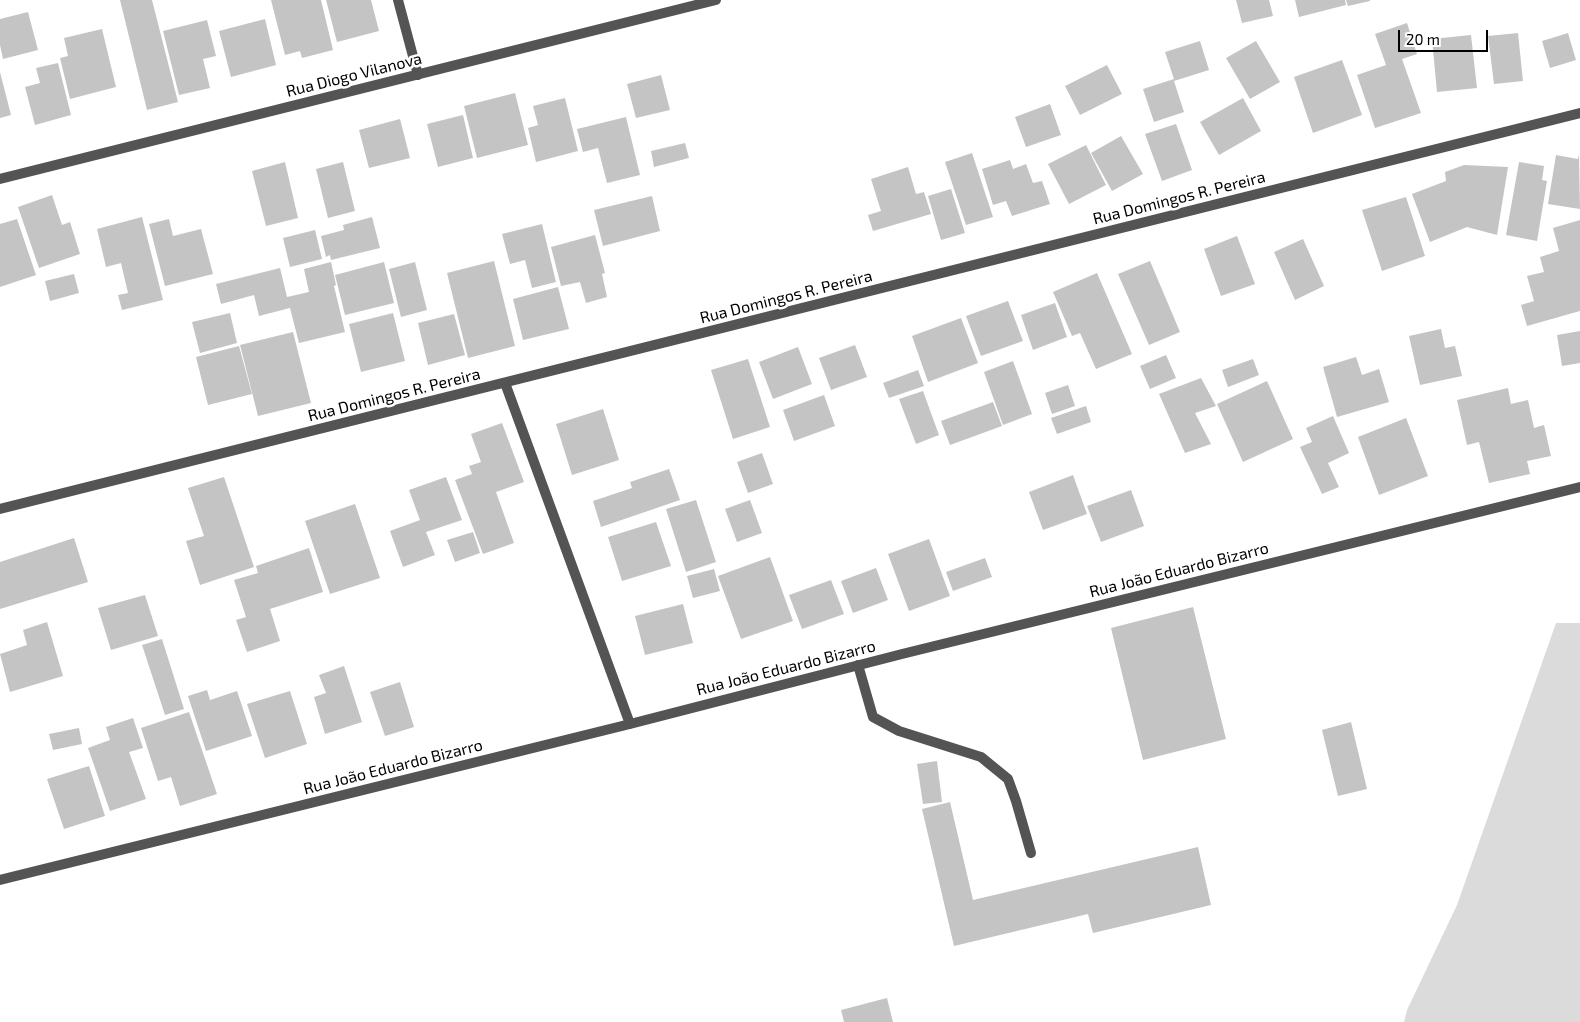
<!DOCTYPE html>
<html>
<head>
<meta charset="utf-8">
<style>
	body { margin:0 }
	#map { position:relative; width:1580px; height:1022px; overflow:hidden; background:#fff; font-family:"Exo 2",sans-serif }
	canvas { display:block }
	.scale { position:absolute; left:1398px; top:30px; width:90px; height:22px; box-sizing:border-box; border:2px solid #000; border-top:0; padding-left:6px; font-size:15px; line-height:18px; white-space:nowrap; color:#000; -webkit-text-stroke:4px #fff; paint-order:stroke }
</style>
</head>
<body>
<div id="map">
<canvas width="1580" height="1022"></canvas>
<div class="scale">20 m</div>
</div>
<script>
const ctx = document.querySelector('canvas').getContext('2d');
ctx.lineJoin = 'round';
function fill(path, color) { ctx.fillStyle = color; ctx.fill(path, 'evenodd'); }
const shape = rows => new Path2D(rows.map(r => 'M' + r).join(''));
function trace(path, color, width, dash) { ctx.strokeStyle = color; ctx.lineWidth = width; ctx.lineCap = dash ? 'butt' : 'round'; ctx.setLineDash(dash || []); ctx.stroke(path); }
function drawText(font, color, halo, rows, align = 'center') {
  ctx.font = font + ' "Exo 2",sans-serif'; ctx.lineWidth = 5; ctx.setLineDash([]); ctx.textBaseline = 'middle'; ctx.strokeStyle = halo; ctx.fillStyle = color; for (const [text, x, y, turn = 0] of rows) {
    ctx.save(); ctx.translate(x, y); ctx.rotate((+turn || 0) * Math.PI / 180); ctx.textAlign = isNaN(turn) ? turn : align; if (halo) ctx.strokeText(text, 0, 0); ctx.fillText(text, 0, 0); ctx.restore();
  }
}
const green = shape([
	[1556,623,1580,623,1580,1022,1404,1022,1407,1010,1457,905]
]);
const building = shape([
	[120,0,152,0,178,102,147,110],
	[271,0,321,0,333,50,302,58,300,51,285,55],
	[326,0,371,0,379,31,337,42],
	[1236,0,1269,0,1273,16,1242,23],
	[1295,0,1345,0,1346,5,1299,17],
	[1346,0,1370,0,1370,1,1348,6],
	[28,12,38,50,3,59,0,45,0,19],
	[265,19,276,65,231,77,219,31],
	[207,20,216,56,203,59,210,88,179,95,163,31],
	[1407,23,1417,54,1402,59,1421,113,1375,128,1357,75,1386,65,1375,34],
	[102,29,116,87,70,99,60,58,68,56,64,38],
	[1518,33,1523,81,1494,84,1488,36],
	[1568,33,1576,60,1550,68,1542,41],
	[1471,35,1477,88,1437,92,1432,39],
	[1200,41,1209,70,1174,81,1184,112,1154,122,1143,89,1174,79,1165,52],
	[1256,41,1280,82,1250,99,1226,58],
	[1342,60,1362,115,1313,133,1294,77],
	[58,63,71,115,35,125,25,87,40,83,36,68],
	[1107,65,1122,94,1080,115,1065,86],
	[0,72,11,115,0,118],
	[661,75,670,110,636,118,627,84],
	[515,93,528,145,477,158,464,106],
	[565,98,578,151,536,162,528,128,538,125,533,106],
	[1243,98,1261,131,1219,155,1200,122],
	[1050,104,1061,135,1026,147,1015,117],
	[463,115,473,158,438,167,427,124],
	[626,117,640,175,607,183,598,148,583,152,577,129],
	[400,119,410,158,369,168,359,130],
	[1176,124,1192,170,1162,181,1145,134],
	[1121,136,1143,174,1112,191,1091,153],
	[685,143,689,158,654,167,651,151],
	[1086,145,1106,185,1069,204,1048,164],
	[972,153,993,217,966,225,945,162],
	[1579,154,1580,209,1548,204,1556,155,1578,159],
	[1010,160,1013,169,1026,164,1033,183,1042,181,1050,204,1012,216,1006,201,993,205,982,169],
	[285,162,298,218,266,226,252,171],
	[343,162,355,211,328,218,316,169],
	[1519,162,1544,166,1542,180,1547,181,1537,241,1506,235],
	[1464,165,1508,167,1497,235,1467,227,1430,242,1412,194,1446,181,1445,172],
	[908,167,916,194,924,192,931,214,873,231,868,215,881,211,871,179],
	[951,189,965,233,941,240,928,196],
	[52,195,62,225,70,222,80,254,39,268,18,207],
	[652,196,660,231,603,246,594,210],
	[1406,197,1425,256,1382,271,1362,210],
	[142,217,163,300,122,310,118,295,128,293,121,263,106,267,97,229],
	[372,217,380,248,331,260,330,255,326,257,321,236,344,230,343,225],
	[17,219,36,275,0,287,0,224],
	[169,219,173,236,201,229,213,274,165,286,149,224],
	[1580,220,1580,311,1527,326,1521,305,1534,301,1527,276,1544,272,1540,257,1559,251,1553,228],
	[542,224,556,282,532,288,525,260,510,264,502,234],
	[315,230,322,259,290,267,283,238],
	[595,235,605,273,602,274,607,297,586,303,580,282,561,286,551,247],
	[1237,236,1255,284,1221,296,1204,249],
	[1303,239,1324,286,1295,300,1274,252],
	[494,261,515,346,468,358,447,273],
	[1150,261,1180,332,1149,345,1118,274],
	[331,262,336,285,334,286,345,332,299,343,290,308,259,316,254,295,221,304,216,284,280,268,287,297,309,292,304,269],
	[384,262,394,303,345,315,335,275],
	[415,262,427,310,401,317,389,269],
	[1097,273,1132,354,1096,369,1080,333,1072,336,1053,292],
	[74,274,79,293,50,301,45,281],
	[558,287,569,329,523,340,513,299],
	[1008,301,1023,341,981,356,966,316],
	[1055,303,1067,337,1033,350,1021,315],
	[230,313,237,343,200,353,192,322],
	[393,313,405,361,361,372,349,324],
	[454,314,465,355,428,365,418,323],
	[961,318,978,363,928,382,912,336],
	[1441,329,1445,348,1455,346,1462,376,1420,385,1409,336],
	[1580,331,1580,363,1562,366,1557,335],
	[293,332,311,403,258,416,240,345],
	[855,345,867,377,831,390,819,358],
	[239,346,252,394,208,405,196,357],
	[798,347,812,384,773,399,759,362],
	[1166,355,1176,378,1150,389,1140,366],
	[1356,357,1362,375,1379,369,1389,402,1337,417,1323,367],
	[748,359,770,427,733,439,711,370],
	[1253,359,1259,375,1228,387,1222,370],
	[1013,361,1032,414,1003,425,984,372],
	[918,370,924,386,889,398,883,383],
	[1201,378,1216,406,1195,413,1211,444,1185,453,1159,394],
	[1267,381,1293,439,1243,462,1217,404],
	[1068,385,1075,406,1052,414,1045,393],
	[1508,388,1511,404,1528,400,1534,428,1544,425,1551,456,1527,461,1530,474,1489,483,1479,442,1467,445,1457,400],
	[923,391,939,435,916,444,899,399],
	[824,395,835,426,794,441,783,410],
	[993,402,1002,426,950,445,941,421],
	[1086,406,1091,422,1057,434,1051,418],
	[603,409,619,460,572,475,556,424],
	[1333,416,1349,453,1328,463,1339,487,1322,494,1300,447,1312,442,1306,428],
	[1406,418,1428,476,1379,495,1358,437],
	[502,423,524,482,496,492,514,543,483,554,455,480,472,474,469,466,481,462,471,434],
	[762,453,773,484,748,493,737,462],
	[669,469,680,500,601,527,593,501,632,488,630,482],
	[1073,475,1087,514,1043,530,1029,492],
	[224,477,254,567,200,585,186,541,204,536,188,488],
	[446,477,462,520,426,532,435,555,403,567,390,531,420,520,409,490],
	[1131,490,1144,526,1101,542,1087,506],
	[696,500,716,562,686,572,666,509],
	[750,500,762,533,737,542,725,509],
	[355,504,380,578,330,594,305,521],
	[656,522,671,566,622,581,608,537],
	[473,532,480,553,455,562,447,540],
	[74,538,88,582,0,609,0,562],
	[929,539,950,596,909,611,888,554],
	[309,548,323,592,270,609,280,641,247,652,236,620,246,617,234,580,258,573,256,566],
	[770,557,793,621,741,639,718,576],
	[985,558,992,577,953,591,946,572],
	[876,568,888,600,853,613,841,581],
	[714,569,720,591,693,598,687,576],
	[831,580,844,614,802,629,789,595],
	[145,595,158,636,111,650,98,608],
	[683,604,693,643,645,655,635,616],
	[1193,607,1226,739,1143,760,1111,628],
	[47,622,63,676,10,692,0,654,27,645,23,630],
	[162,639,184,709,165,715,142,645],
	[344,666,362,722,325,734,314,697,326,693,319,675],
	[400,682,414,727,385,736,370,692],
	[207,690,210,700,237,691,252,736,206,751,188,696],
	[290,691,307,744,265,758,247,704],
	[189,712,217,794,180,806,171,777,158,781,141,728],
	[133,718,143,748,129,752,146,799,110,811,88,748,110,740,106,727],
	[1351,722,1367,789,1338,796,1322,730],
	[79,728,82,744,53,750,49,734],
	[937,761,942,802,923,804,917,764],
	[89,766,105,816,64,829,47,779],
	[950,802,973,900,1198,847,1211,905,1093,933,1088,914,954,946,922,809],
	[887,998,893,1022,844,1022,841,1010]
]);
const service = shape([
	[858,665,873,717,899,731,981,757,1008,779,1016,801,1031,853]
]);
const minor = shape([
	[398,0,418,75],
	[0,179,716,0],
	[505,383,630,724],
	[0,509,1580,113],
	[0,880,630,724,902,654,1580,487]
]);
const streetNames = [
	["Rua Diogo Vilanova",354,75,-14],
	["Rua Domingos R. Pereira",1179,198,-14],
	["Rua Domingos R. Pereira",786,297,-14],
	["Rua Domingos R. Pereira",394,395,-14],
	["Rua João Eduardo Bizarro",1179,570,-14],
	["Rua João Eduardo Bizarro",786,668,-14],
	["Rua João Eduardo Bizarro",393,767,-14]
];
fill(green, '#dbdbdb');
fill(building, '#c4c4c4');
trace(service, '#545454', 10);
trace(minor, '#545454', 10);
drawText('16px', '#000', '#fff', streetNames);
</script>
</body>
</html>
